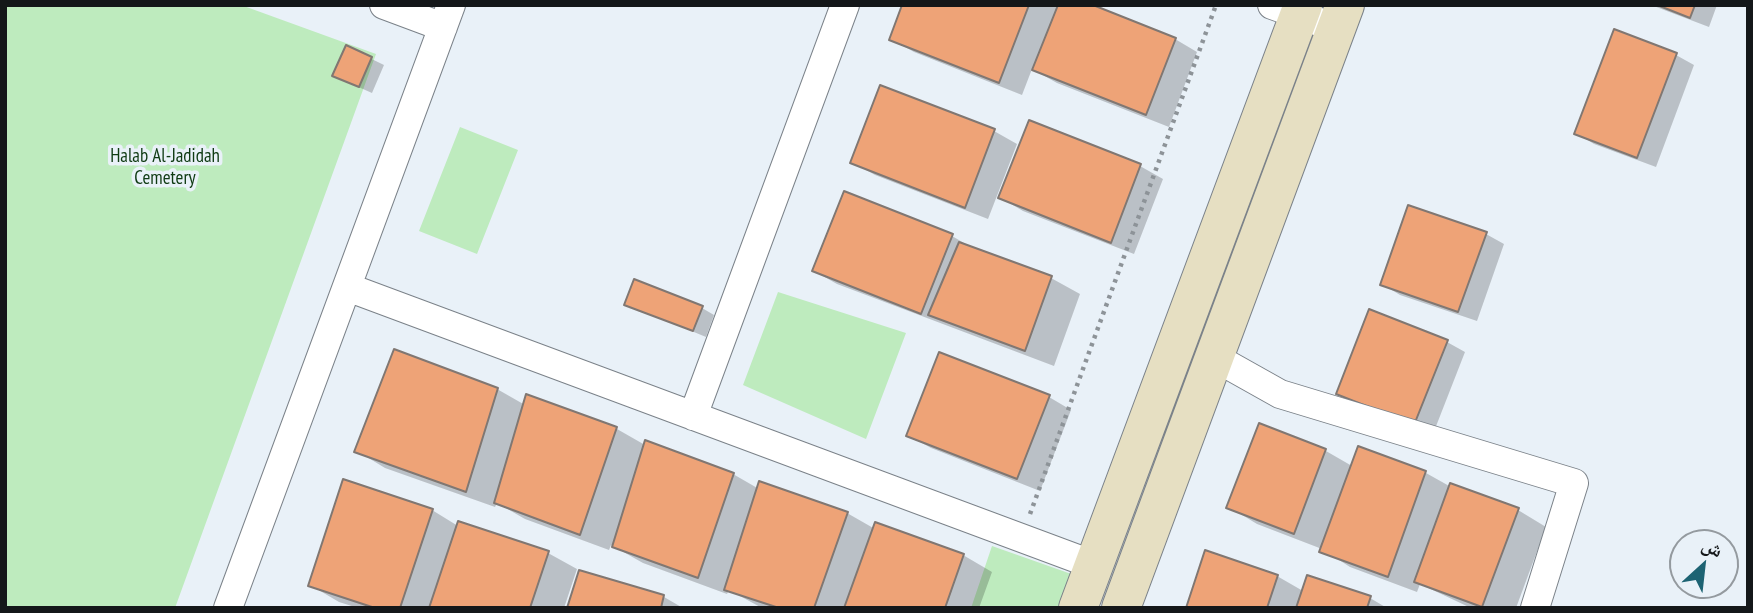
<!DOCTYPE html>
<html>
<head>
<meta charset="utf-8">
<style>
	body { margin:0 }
	#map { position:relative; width:1753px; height:613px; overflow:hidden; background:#e9f1f8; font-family:"PT Sans Narrow","Noto Naskh Arabic",sans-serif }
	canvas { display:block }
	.frame { position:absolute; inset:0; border:7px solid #141719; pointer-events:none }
	.north { position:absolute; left:1669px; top:529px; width:70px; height:70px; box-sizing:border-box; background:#e9f1f8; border:2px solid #949a9f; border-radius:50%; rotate:27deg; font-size:19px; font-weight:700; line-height:28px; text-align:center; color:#141719 }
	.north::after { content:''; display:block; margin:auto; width:24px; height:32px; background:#1d6373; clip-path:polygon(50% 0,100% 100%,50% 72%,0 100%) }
</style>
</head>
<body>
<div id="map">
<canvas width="1753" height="613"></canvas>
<div class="frame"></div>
<div class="north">ش</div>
</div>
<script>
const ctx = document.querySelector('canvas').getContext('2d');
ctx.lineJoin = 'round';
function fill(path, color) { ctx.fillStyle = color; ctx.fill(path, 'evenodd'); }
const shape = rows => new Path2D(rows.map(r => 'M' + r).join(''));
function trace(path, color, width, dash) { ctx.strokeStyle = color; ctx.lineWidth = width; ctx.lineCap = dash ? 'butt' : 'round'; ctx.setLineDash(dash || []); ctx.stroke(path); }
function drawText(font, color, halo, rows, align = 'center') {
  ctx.font = font + ' "PT Sans Narrow",sans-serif'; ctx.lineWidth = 7; ctx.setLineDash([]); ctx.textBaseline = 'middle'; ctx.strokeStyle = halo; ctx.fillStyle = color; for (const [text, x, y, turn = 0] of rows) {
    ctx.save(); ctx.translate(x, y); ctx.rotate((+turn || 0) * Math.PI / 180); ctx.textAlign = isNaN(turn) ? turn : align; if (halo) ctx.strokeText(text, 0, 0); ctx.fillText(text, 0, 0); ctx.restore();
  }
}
const green = shape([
	[5,5,241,5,376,54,175,608,5,608],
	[460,127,518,150,477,254,419,231],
	[778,292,906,333,866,439,743,385],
	[992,546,1077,576,1066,608,971,608]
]);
const shadow = shape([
	[904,5,1088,5,1175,39,1197,52,1169,127,1057,83,1032,69,1022,95,914,52,891,39],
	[1651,5,1717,5,1709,27],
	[347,47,384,65,372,93,347,82],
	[1676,55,1694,65,1656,167,1594,144,1576,133],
	[994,131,1017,144,988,219,875,175,852,162],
	[1140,166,1163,179,1134,254,1023,211,1001,198],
	[1486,234,1504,244,1477,321,1400,295,1382,284],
	[952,236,976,250,1051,278,1080,294,1054,366,837,284,814,271],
	[626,304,702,308,714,315,706,337],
	[1447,342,1465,352,1433,434,1338,393],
	[497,389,525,405,527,396,617,429,645,445,733,474,759,489,847,513,875,529,963,555,992,572,979,608,762,608,729,590,727,594,643,563,611,545,609,550,525,519,497,503,495,507,385,468,357,451],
	[1049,397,1071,410,1040,491,931,448,908,435],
	[1260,425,1326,451,1352,466,1359,448,1426,473,1451,487,1518,510,1546,527,1516,608,1471,608,1420,584,1417,592,1350,567,1322,549,1257,524,1229,507],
	[432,510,458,526,548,553,577,569,564,608,358,608,339,602,310,585],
	[1277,576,1303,591,1370,598,1387,608,1188,608],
	[664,597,683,608,569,608]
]);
const building = shape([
	[902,5,1029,5,999,83,889,40,902,5],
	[1058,5,1093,5,1176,38,1146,115,1032,70,1058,5],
	[1657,5,1695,5,1690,18,1657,5],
	[1614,29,1677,53,1637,158,1574,134,1614,29],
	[346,45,372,57,359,87,332,76,346,45],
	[880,85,995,129,965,208,850,163,880,85],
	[1029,120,1141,164,1111,243,998,198,1029,120],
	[844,191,953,234,921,314,812,271,844,191],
	[1408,205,1487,232,1458,312,1380,285,1408,205],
	[959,242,1052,276,1025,351,928,315,959,242],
	[634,279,703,306,693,331,624,305,634,279],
	[1369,309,1448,340,1414,425,1336,394,1369,309],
	[394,349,498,388,466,492,354,452,394,349],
	[939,352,1050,395,1017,479,906,436,939,352],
	[526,394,617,427,580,535,494,503,526,394],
	[1259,423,1326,449,1294,534,1226,508,1259,423],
	[645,440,734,473,698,578,612,547,645,440],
	[1358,446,1426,471,1388,577,1319,552,1358,446],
	[343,479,433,509,400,608,375,608,308,586,343,479],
	[759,481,848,512,814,608,779,608,724,590,759,481],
	[1450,483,1519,508,1482,607,1414,582,1450,483],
	[458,521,549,551,530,608,429,608,458,521],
	[875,522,964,554,945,608,844,608,875,522],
	[1205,550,1278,575,1267,608,1186,608,1205,550],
	[579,570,664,595,661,608,567,608,579,570],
	[1307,575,1371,596,1367,608,1296,608,1307,575]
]);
const path = shape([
	[1030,514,1216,5]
]);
const street = shape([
	[384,5,443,27],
	[1272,5,1336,28],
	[347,287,1094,565],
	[1214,357,1280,394,1574,483,1535,608],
	[693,416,845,5],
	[228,608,451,5]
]);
const secondary = shape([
	[1078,608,1303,5],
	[1121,608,1345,5]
]);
const parkNames = [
	["Halab Al-Jadidah",165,157],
	["Cemetery",165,179]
];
fill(green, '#beebbe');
fill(shadow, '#0003');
fill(building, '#eea377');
trace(building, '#807772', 2);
trace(street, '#7b8289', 30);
trace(secondary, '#7b8289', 40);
trace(path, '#8d9398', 4.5, [3.5, 5]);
trace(street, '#fff', 28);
trace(secondary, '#e6dfc2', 38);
drawText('19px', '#0f3b13', '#e9f1f8', parkNames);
</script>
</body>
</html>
